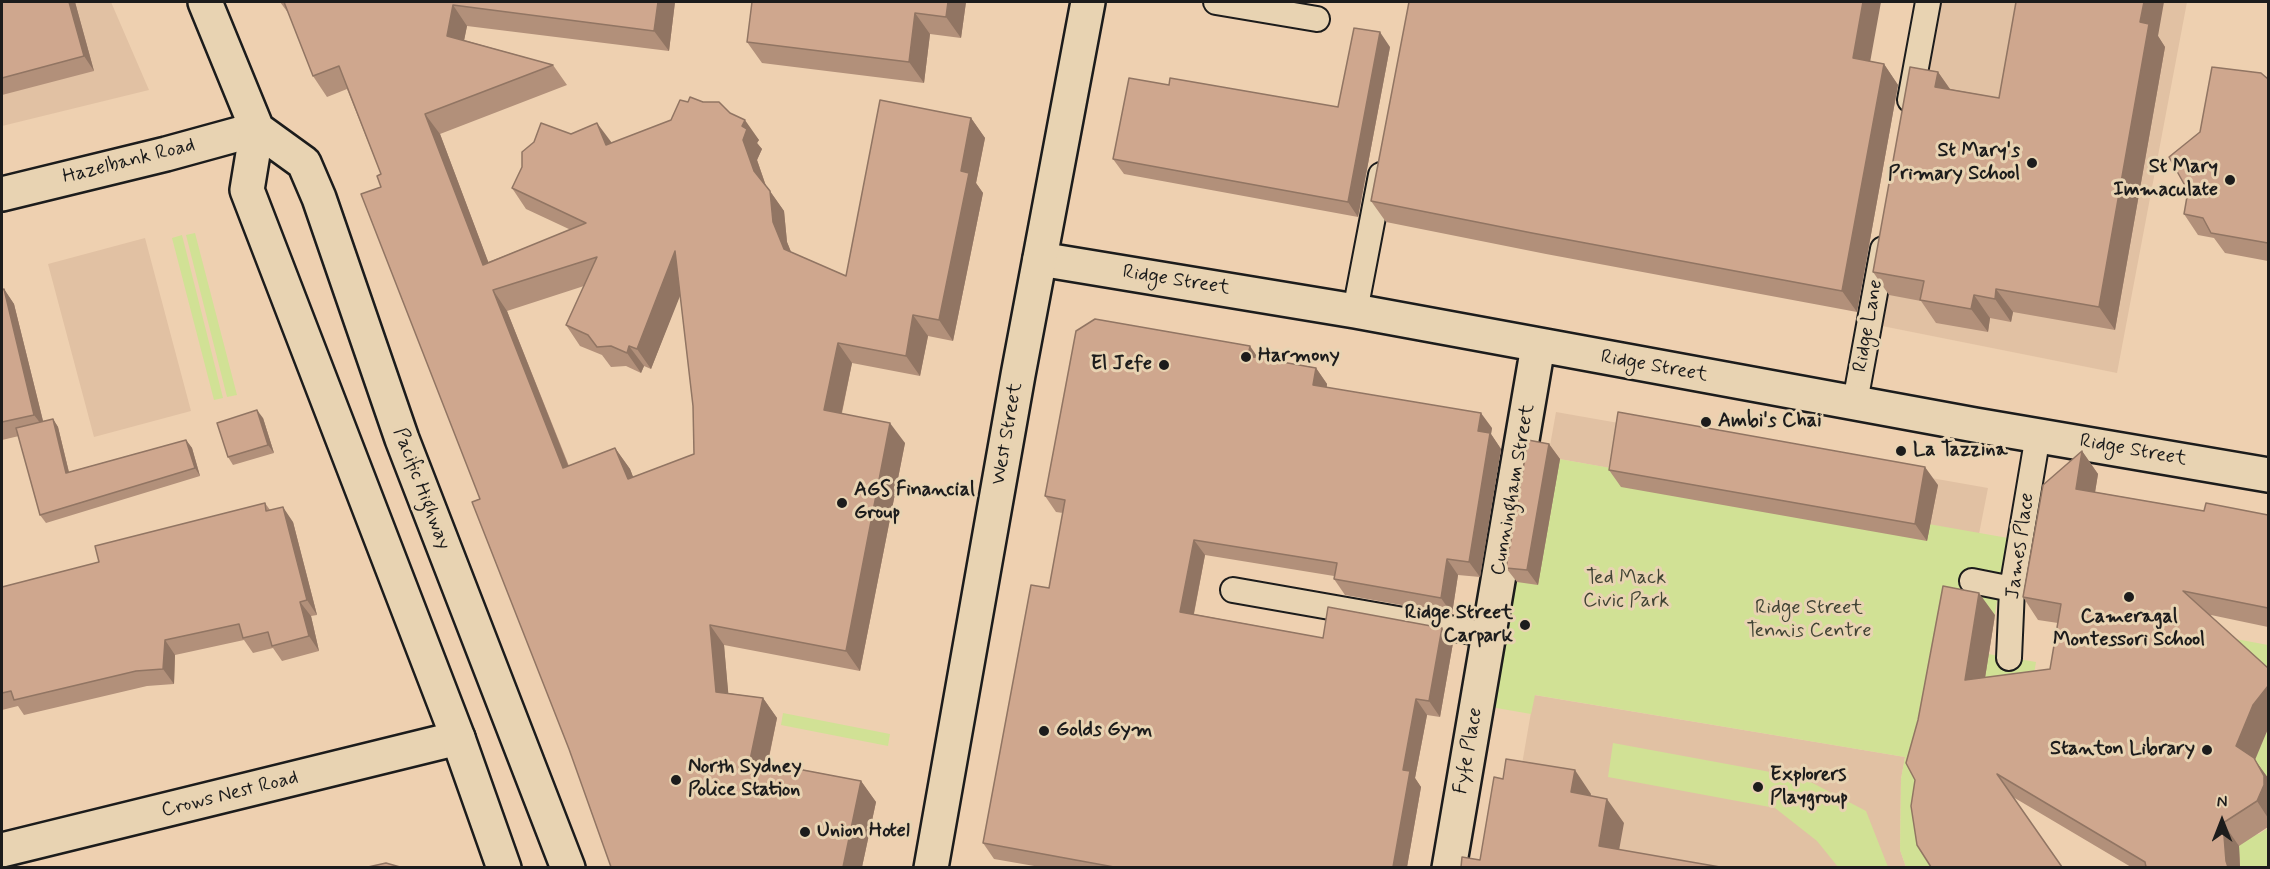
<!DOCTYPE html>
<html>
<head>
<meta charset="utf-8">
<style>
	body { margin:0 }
	#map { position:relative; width:2270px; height:869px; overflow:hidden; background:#eed0b0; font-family:Mynerve,sans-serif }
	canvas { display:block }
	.frame { position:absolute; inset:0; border:3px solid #1c1c1c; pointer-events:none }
	.north { position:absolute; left:2192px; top:791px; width:60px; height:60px; -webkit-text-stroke:4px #e8d3b2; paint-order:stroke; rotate:0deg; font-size:16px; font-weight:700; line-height:24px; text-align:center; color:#1c1c1c }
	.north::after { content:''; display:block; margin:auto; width:21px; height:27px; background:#1c1c1c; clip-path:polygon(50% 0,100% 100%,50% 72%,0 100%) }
</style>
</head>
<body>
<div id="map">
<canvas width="2270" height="869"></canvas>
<div class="frame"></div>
<div class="north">N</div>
</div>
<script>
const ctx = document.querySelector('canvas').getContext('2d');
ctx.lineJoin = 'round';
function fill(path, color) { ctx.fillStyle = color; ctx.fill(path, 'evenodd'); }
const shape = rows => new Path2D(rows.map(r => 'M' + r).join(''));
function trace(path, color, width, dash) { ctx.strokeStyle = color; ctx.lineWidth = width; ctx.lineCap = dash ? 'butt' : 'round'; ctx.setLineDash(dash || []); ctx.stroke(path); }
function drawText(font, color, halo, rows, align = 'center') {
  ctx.font = font + ' Mynerve,sans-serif'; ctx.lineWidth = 6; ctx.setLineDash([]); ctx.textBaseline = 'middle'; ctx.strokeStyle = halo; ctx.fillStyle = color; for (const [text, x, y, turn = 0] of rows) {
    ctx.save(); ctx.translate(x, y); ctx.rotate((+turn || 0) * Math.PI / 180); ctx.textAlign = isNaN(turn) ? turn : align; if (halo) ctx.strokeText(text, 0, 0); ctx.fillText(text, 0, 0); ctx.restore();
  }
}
const built = shape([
	[2,2,111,2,149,90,2,126],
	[1938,2,2187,2,2117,373,1877,325],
	[145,238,191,411,94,437,48,264],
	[1556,412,1988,488,1979,534,1548,457],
	[1534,695,1905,757,1901,779,1900,850,1906,867,1497,868,1521,770]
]);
const green = shape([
	[195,233,237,395,227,397,186,235],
	[182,235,223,398,214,400,172,238],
	[1531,454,2008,538,1988,654,2036,662,2032,686,1923,825,1930,867,1906,867,1900,850,1901,779,1905,757,1535,695,1531,714,1485,706],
	[2225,637,2268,645,2268,676],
	[783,713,890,734,888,746,781,725],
	[2268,729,2268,780,2250,771],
	[1613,743,1803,778,1866,811,1888,867,1838,867,1817,841,1775,808,1608,777],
	[2268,828,2268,867,2240,867,2238,836,2259,834]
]);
const service = shape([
	[1216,2,1317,19],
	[1910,100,1928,2],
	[1355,311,1381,175],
	[1855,402,1883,249],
	[1972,581,2012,589],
	[1233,590,1489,635],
	[2009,658,2012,589,2038,435]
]);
const minor = shape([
	[2,194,166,154,257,129],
	[1040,259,1355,311,1975,425,2268,475],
	[2,850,458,738],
	[1449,868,1538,346]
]);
const tertiary = shape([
	[931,868,1018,375,1088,2]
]);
const primary = shape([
	[205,2,257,129,247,190,458,738,504,868],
	[257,129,304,163,319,198,402,439,568,868]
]);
const wall = shape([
	[2,2,75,2,94,71,2,95],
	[280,2,675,2,669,51,467,26,464,40,553,65,567,85,440,134,488,262,571,230,526,209,512,188,571,134,612,143,730,113,759,140,757,143,762,149,757,160,766,186,784,211,787,242,791,252,846,276,971,118,985,138,976,183,983,193,953,341,928,336,920,376,852,363,842,413,905,443,860,671,724,645,728,693,763,698,777,718,768,763,861,781,876,802,862,867,480,499,381,187,381,174,347,89,327,97,313,76,289,14],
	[584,286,566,325,580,346,602,355,611,367,626,366,641,373,644,366,651,369,680,294,693,406,694,454,633,477,630,469,615,448,569,466,507,311],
	[752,2,966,2,961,38,930,34,924,83,762,63,747,42],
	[2158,36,2165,47,2115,330,2013,312,2011,322,1990,318,1988,332,1936,323,1921,301,1889,295,1873,272,1938,72,1950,89,1999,98],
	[1390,47,1358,217,1124,174,1113,159,1338,107],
	[1870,61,1884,64,1898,85,1857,312,1546,254,1386,222,1371,201],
	[2268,79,2268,261,2225,253,2214,238,2198,235,2184,214],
	[4,289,14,304,43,421,53,419,58,427,69,472,186,440,192,448,200,476,46,523,40,515,19,436,2,440,2,290],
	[1258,358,1316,368,1327,384,1327,387,1492,428,1491,434,1501,449,1480,577,1458,575,1452,614,1345,595,1334,579,1334,576,1205,555,1194,614,1323,638,1453,643,1440,717,1427,715,1415,778,1421,787,1407,867,1040,867,994,859,983,843,1049,588,1063,513,1056,512,1045,496],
	[263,418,274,453,233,465,228,457],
	[1549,444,1560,459,1538,585,1517,582,1506,568],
	[2082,451,2098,474,2095,492,2204,511,2268,515,2268,627,2211,615,2255,760,2268,778,2268,827,2239,846,2240,867,2131,867,2013,797,1930,867,1995,615,1985,678,2050,669,2058,623,2038,620,2023,597],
	[1609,470,1938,485,1927,541,1621,487],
	[265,503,270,510,293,522,317,615,311,616,319,651,282,661,273,648,253,653,244,640,175,655,174,684,147,686,24,715,18,706,2,710,2,587,99,562]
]);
const shadedWall = shape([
	[69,2,75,2,94,71,84,56],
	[658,2,675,2,669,51,654,31],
	[948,2,966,2,961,38,946,17],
	[1863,2,1881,2,1867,79,1853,58],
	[2144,2,2164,2,2158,36,2165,47,2115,330,2099,307,2140,22],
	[453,5,467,26,461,56,447,36],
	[915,13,930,34,924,83,909,62],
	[1380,32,1390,47,1358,217,1348,202],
	[1884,64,1898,85,1857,312,1842,291],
	[1938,72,1954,95,1935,87],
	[425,114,440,134,497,285,483,265],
	[971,118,985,138,976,183,983,193,953,341,939,320,961,171],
	[745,120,759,140,757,143,762,149,757,160,768,192,754,171,743,140,742,126],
	[597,123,612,143,606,145],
	[770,191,784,211,787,242,798,269,784,249,773,222],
	[675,251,690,271,651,369,637,349],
	[4,289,14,304,45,429,34,415],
	[1996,289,2013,312,2011,322,1995,299],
	[493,290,507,311,577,488,563,468],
	[1974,295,1990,318,1988,332,1971,309],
	[913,315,928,336,920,376,906,356],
	[838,343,852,363,838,430,824,410],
	[629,346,644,366,641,373,627,353],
	[1250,346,1261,362,1248,356],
	[1316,368,1327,384,1324,400,1313,385],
	[257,410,263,418,274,453,268,445],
	[1481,413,1492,428,1491,434,1501,449,1480,577,1469,562,1478,431],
	[53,419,58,427,71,481,66,473],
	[890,423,905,443,860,671,846,651],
	[186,440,192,448,200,476,195,468],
	[1549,444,1560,459,1538,585,1527,570],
	[615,448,630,469,642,499,628,479],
	[2082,451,2098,474,2092,511,2076,489],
	[1925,467,1938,485,1927,541,1915,524],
	[283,507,293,522,317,615,307,600],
	[1194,540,1205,555,1191,628,1180,612],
	[1447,559,1458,575,1452,614,1441,598],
	[1979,593,1995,615,1981,703,1965,680],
	[300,602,311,616,319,651,309,636],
	[710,625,724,645,730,712,716,692],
	[1442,628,1453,643,1440,717,1429,701],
	[165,640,175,655,174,684,163,669],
	[2268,686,2268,729,2255,760,2268,778,2268,818,2257,801,2236,746,2253,705],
	[763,698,777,718,764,780,750,760],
	[1416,699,1427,715,1415,778,1421,787,1407,867,1393,867,1403,770],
	[1575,770,1591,794,1587,816,1571,792],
	[861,781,876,802,862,867,843,867],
	[1607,799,1624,823,1616,867,1599,846],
	[2223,823,2239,846,2240,867,2228,867,2226,861]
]);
const building = shape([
	[2,2,69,2,84,56,2,78,2,2],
	[284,2,658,2,654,31,453,5,447,36,553,65,425,114,483,265,586,223,512,188,522,167,522,152,534,142,541,123,571,134,597,123,606,145,671,120,680,100,688,102,690,97,703,102,719,102,730,113,745,120,742,126,747,129,743,140,754,171,770,191,773,222,784,249,846,276,880,100,971,118,961,171,969,173,939,320,913,315,906,356,838,343,824,410,890,423,846,651,710,625,716,692,763,698,750,760,861,781,843,867,611,867,569,749,472,502,480,499,361,194,381,187,377,176,381,174,339,66,313,76,284,2],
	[675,251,693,406,694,454,628,479,615,448,563,468,493,290,597,257,566,325,588,335,597,347,611,346,627,353,629,346,637,349,675,251],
	[752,2,948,2,946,17,915,13,909,62,747,42,752,2],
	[1409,2,1863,2,1853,58,1884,64,1842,291,1532,233,1371,201,1409,2],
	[2016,2,2144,2,2140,22,2149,24,2099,307,1996,289,1995,299,1974,295,1971,309,1920,300,1924,281,1873,272,1910,67,1938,72,1935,87,1999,98,2016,2],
	[1354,28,1380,32,1348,202,1113,159,1129,78,1169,85,1170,78,1338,107,1354,28],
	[2212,67,2261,73,2268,79,2268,243,2211,233,2203,218,2184,214,2188,191,2169,157,2200,132,2212,67],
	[4,289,34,415,2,422,2,290,4,289],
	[1095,319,1250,346,1248,356,1316,368,1313,385,1481,413,1478,431,1490,433,1469,562,1447,559,1441,598,1334,579,1337,563,1194,540,1180,612,1323,638,1328,607,1442,628,1429,701,1416,699,1403,770,1410,771,1393,867,1114,867,983,843,1031,585,1049,588,1065,500,1045,496,1076,331,1095,319],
	[257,410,268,445,228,457,217,423,257,410],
	[1618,412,1925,467,1915,524,1609,470,1618,412],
	[53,419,66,473,186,440,195,468,40,515,16,428,53,419],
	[1528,440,1549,444,1527,570,1506,568,1528,440],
	[2082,451,2076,489,2204,511,2206,503,2268,515,2268,608,2183,591,2268,668,2268,686,2253,705,2236,746,2254,758,2264,776,2264,785,2257,801,2223,823,2226,861,2228,867,2146,867,2145,862,1997,774,2062,867,1931,867,1917,845,1911,806,1915,780,1906,763,1918,720,1943,586,1979,593,1965,680,2050,669,2061,604,2023,597,2043,485,2082,451],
	[265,503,266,511,283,507,307,600,300,602,309,636,272,646,268,632,243,638,239,624,165,640,163,669,136,671,14,700,11,691,2,693,2,587,99,562,95,546,265,503],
	[1506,759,1575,770,1571,792,1607,799,1599,846,1720,867,1461,867,1462,857,1480,860,1494,777,1503,779,1506,759],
	[386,863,400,867,368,867,386,863]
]);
const markers = [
	[2032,163,6,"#1c1c1c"],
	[2230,180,6,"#1c1c1c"],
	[1246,357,6,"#1c1c1c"],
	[1164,365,6,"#1c1c1c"],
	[1706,422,6,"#1c1c1c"],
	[1901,451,6,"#1c1c1c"],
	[842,503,6,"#1c1c1c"],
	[2129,597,6,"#1c1c1c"],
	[1525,625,6,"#1c1c1c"],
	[1044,731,6,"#1c1c1c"],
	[2207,750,6,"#1c1c1c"],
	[676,780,6,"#1c1c1c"],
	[1758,787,6,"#1c1c1c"],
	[805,832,6,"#1c1c1c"]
];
const poiNames = [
	["St Mary's",2020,152,"right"],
	["Primary School",2020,175,"right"],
	["St Mary",2218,168,"right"],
	["Immaculate",2218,191,"right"],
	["Harmony",1258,357],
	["El Jefe",1152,365,"right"],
	["Ambi's Chai",1718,422],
	["La Tazzina",1913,451],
	["AGS Financial",854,491],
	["Group",854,514],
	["Ridge Street",1513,614,"right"],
	["Carpark",1513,637,"right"],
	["Cameragal",2129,618,"center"],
	["Montessori School",2129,641,"center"],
	["Golds Gym",1056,731],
	["Stanton Library",2195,750,"right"],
	["North Sydney",688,768],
	["Police Station",688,791],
	["Explorers",1770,776],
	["Playgroup",1770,799],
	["Union Hotel",817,832]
];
const streetNames = [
	["Hazelbank Road",129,162,-14],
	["Ridge Street",1176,281,9],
	["Ridge Lane",1869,326,-80],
	["Ridge Street",1654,367,10],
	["West Street",1008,434,-80],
	["Ridge Street",2133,451,10],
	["Pacific Highway",421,489,69],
	["Cunningham Street",1514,490,-80],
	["James Place",2021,546,-82],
	["Fyfe Place",1469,751,-80],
	["Crows Nest Road",230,795,-14]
];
const parkNames = [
	["Ted Mack",1626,579],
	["Civic Park",1626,602],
	["Ridge Street",1809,609],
	["Tennis Centre",1809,632]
];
fill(built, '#e1c1a3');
fill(green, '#d1e195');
trace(service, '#1c1c1c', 28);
trace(minor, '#1c1c1c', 38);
trace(tertiary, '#1c1c1c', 38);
trace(primary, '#1c1c1c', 38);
trace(service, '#e8d3b2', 24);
trace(minor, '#e8d3b2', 33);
trace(tertiary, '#e8d3b2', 33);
trace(primary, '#e8d3b2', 33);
fill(wall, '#b2907a');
fill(shadedWall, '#917563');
fill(building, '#cfa78e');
trace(building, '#917563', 1.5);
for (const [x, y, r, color] of markers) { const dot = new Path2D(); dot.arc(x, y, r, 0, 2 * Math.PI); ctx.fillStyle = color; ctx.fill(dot); trace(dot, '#e8d3b2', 2); }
drawText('bold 20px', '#1c1c1c', '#e8d3b2', poiNames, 'left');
drawText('20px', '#1c1c1c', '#e8d3b2', streetNames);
drawText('20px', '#404334', '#e8d3b2', parkNames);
</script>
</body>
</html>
